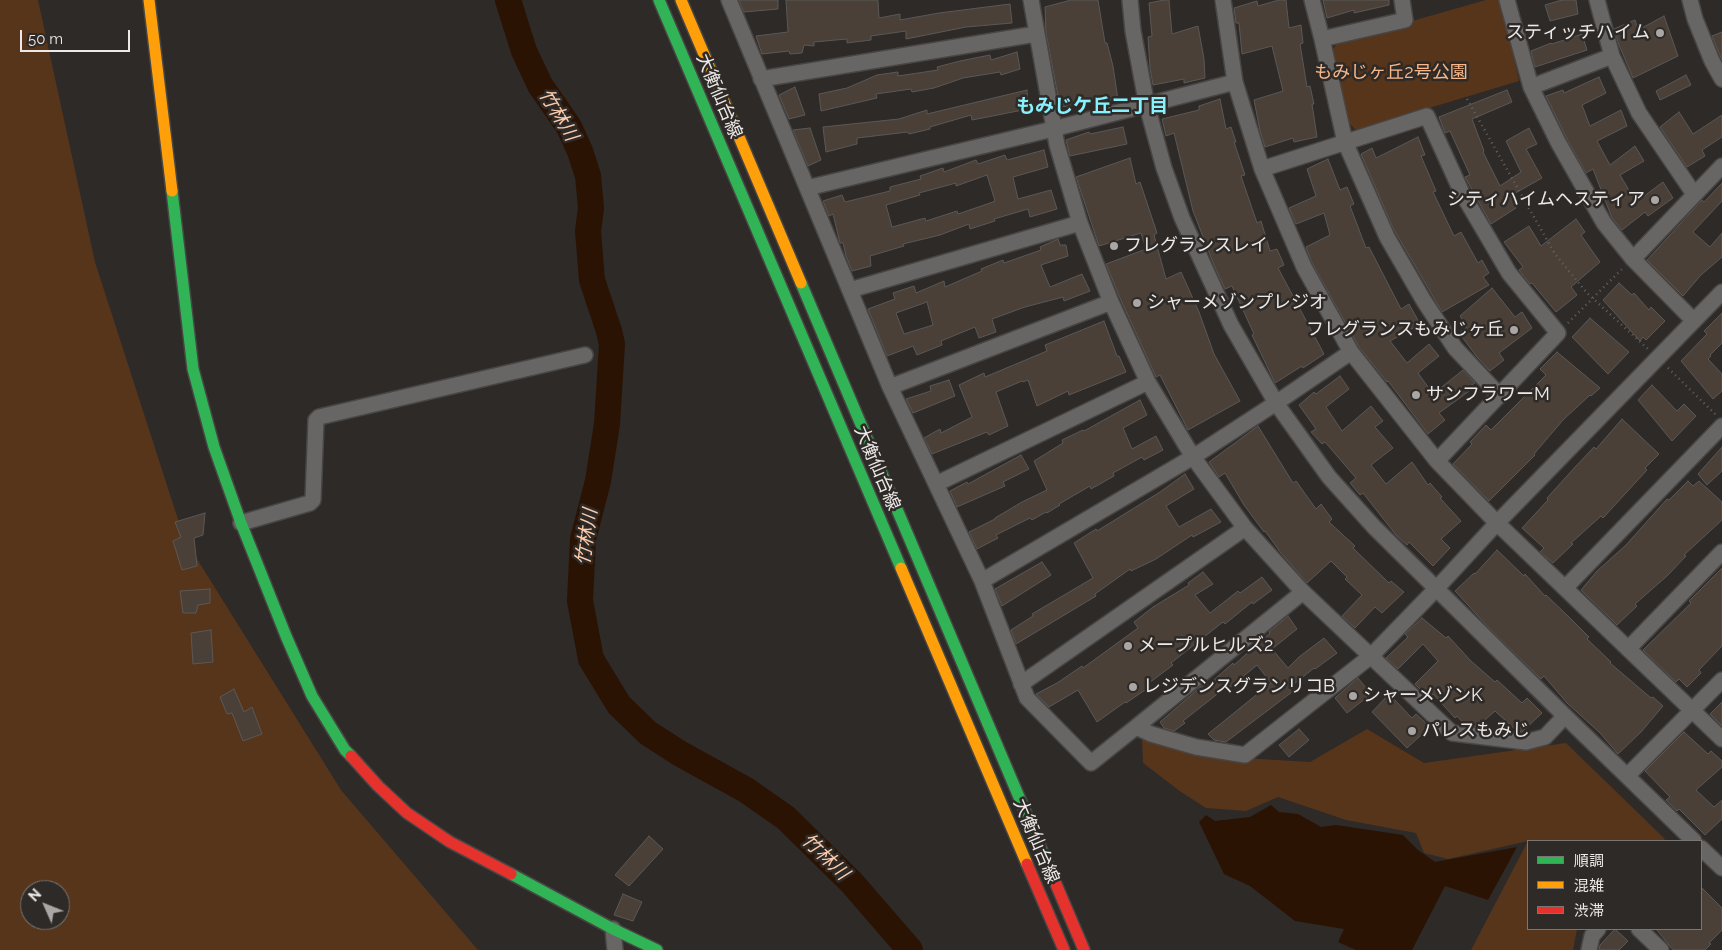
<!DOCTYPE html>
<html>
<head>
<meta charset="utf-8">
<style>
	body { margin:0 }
	#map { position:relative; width:1722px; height:950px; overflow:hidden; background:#2d2a28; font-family:Raleway,"Noto Sans JP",sans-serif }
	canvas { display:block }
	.legend { position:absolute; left:1527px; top:840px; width:175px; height:90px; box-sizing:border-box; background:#2e2a27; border:1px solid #7a7674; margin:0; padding:6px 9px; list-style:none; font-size:15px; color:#ece9e8 }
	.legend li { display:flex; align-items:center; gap:10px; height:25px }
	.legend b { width:25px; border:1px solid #7a7674 }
	.north { position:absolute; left:20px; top:880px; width:50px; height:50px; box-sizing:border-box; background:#2e2a27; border:1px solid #7a7674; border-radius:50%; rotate:314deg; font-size:14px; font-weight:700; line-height:20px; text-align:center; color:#ece9e8 }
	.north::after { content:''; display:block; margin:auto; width:18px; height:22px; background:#a9a6a5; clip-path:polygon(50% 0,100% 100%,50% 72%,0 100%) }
	.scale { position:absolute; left:20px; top:30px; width:110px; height:22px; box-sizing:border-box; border:2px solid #ece9e8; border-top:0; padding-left:6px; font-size:15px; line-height:18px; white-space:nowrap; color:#ece9e8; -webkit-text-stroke:4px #2e2a27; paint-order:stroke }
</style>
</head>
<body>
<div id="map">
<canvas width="1722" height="950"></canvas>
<ul class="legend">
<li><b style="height:6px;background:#30b455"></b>順調</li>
<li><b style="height:6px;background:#ff9f0a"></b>混雑</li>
<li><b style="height:6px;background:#e5322d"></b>渋滞</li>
</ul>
<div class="north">N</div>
<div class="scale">50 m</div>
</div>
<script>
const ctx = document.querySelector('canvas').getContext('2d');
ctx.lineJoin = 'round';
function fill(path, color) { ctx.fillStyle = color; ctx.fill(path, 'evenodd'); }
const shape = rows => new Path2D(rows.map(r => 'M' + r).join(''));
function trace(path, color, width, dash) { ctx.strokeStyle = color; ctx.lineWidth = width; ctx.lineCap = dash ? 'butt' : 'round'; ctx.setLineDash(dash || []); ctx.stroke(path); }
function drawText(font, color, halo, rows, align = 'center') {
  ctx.font = font + ' Raleway,"Noto Sans JP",sans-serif'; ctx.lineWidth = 5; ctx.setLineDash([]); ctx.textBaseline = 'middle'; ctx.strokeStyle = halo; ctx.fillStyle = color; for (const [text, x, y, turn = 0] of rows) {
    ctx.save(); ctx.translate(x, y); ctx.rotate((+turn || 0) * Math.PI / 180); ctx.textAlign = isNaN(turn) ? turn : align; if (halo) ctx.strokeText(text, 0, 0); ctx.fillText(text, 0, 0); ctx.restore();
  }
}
const green = shape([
	[0,0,38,0,95,262,184,538,341,790,478,950,0,950],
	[30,890,60,890,60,920,30,920],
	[1486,0,1501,0,1519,81,1356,130,1349,123,1332,51,1338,42],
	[1367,729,1424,763,1566,743,1665,839,1663,841,1528,841,1528,929,1577,929,1573,950,1471,950,1528,841,1448,859,1424,853,1416,833,1346,820,1278,797,1246,811,1206,808,1181,792,1143,763,1142,739,1226,757,1310,762]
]);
const water = shape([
	[1271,805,1279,812,1298,814,1321,827,1336,825,1403,835,1418,850,1435,862,1517,847,1488,900,1445,886,1412,950,1356,950,1338,942,1344,929,1295,921,1250,886,1224,874,1199,822,1206,815,1215,821,1250,817]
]);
const river = shape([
	[508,0,524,51,540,85,569,127,580,151,588,176,591,208,588,231,592,280,609,331,612,344,607,424,598,481,583,539,580,601,591,659,619,705,648,733,679,753,746,790,786,818,852,883,910,950]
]);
const building = shape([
	[739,0,778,0,778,9,744,12,739,0],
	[786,0,878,0,879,18,900,14,900,20,939,13,1010,4,1012,23,966,27,906,39,906,31,871,36,871,40,847,43,847,39,814,42,814,46,804,45,802,53,790,54,789,51,762,54,756,36,788,32,786,0],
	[1071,0,1098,0,1105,43,1107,43,1113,66,1118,100,1094,105,1093,103,1060,107,1046,33,1045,7,1071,0],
	[1164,0,1169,0,1172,34,1198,26,1204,59,1205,78,1184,83,1184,79,1153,85,1150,68,1148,37,1152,36,1149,3,1164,0],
	[1279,0,1286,0,1289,28,1301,25,1303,43,1300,44,1307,87,1310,86,1314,104,1312,104,1317,137,1294,142,1293,138,1265,147,1260,131,1254,100,1283,91,1272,46,1242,54,1239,23,1236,23,1234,8,1257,1,1258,6,1279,0],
	[1323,0,1389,0,1389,5,1354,13,1354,10,1327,18,1323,0],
	[1562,0,1576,0,1578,14,1550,21,1545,5,1562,0],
	[1664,16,1678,56,1633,78,1619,45,1614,29,1635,20,1638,30,1664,16],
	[1722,32,1722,60,1712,36,1722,32],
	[1582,34,1587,50,1535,67,1531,51,1551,43,1552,44,1582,34],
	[1017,52,1020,69,1001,75,1000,72,963,78,934,88,912,92,911,89,876,94,877,98,821,111,819,94,847,88,877,75,898,72,898,76,938,70,937,67,960,61,990,55,991,60,1017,52],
	[1686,75,1691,85,1660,100,1656,91,1686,75],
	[1599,77,1606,93,1582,105,1590,126,1621,110,1627,126,1597,141,1610,165,1635,146,1644,161,1620,175,1636,202,1663,182,1673,198,1648,216,1645,212,1622,230,1612,218,1593,169,1586,173,1567,139,1546,96,1563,90,1564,93,1599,77],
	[795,87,805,115,789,119,779,95,795,87],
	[1027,90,1028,109,972,120,971,115,930,127,930,129,909,134,908,132,857,138,857,144,826,152,823,127,899,119,927,110,927,114,1027,90],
	[1507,90,1512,102,1472,119,1484,151,1483,152,1500,186,1521,172,1506,141,1529,128,1537,144,1526,149,1542,178,1510,196,1516,208,1491,224,1465,177,1470,175,1450,131,1445,133,1439,117,1507,90],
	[1220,99,1226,129,1231,127,1236,142,1234,142,1245,175,1241,176,1257,223,1261,221,1270,251,1277,249,1284,265,1278,268,1324,354,1303,368,1302,366,1275,383,1252,335,1254,334,1232,286,1225,289,1214,265,1193,211,1174,133,1166,136,1162,119,1199,110,1199,106,1220,99],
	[1679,112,1693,134,1722,115,1722,137,1702,150,1705,156,1687,167,1660,127,1679,112],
	[1123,127,1127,144,1070,156,1066,140,1089,132,1090,134,1123,127],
	[810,128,821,160,808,166,793,130,810,128],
	[1418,137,1425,155,1421,156,1436,191,1433,192,1454,236,1461,232,1478,263,1482,260,1489,273,1483,277,1489,285,1442,312,1393,228,1361,154,1372,148,1376,158,1418,137],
	[1044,150,1048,167,1013,177,1018,199,1051,190,1057,209,1030,217,1028,209,994,219,995,221,970,229,969,224,940,235,903,244,904,246,870,256,871,266,852,271,846,256,843,243,840,243,833,214,829,216,823,201,842,195,845,202,890,191,890,187,921,179,920,176,943,168,944,172,976,160,978,164,1005,155,1007,160,1044,150],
	[987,175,995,201,993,202,958,214,957,211,926,221,925,218,892,227,886,205,920,195,919,193,956,183,956,186,987,175],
	[1130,158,1136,184,1140,182,1157,233,1154,235,1166,279,1181,272,1199,312,1214,354,1240,401,1188,430,1160,375,1156,377,1120,298,1106,264,1146,249,1141,233,1099,246,1076,177,1130,158],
	[1328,159,1340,190,1347,187,1354,204,1350,206,1366,248,1369,247,1401,309,1409,304,1420,324,1390,341,1407,363,1429,344,1439,356,1418,373,1433,394,1463,370,1475,383,1470,386,1472,389,1439,413,1445,420,1428,434,1388,381,1387,382,1359,347,1312,263,1306,247,1330,235,1324,213,1296,224,1289,208,1316,196,1307,169,1328,159],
	[1722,183,1722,201,1693,232,1710,247,1722,233,1722,257,1701,275,1683,296,1647,260,1702,200,1704,202,1722,183],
	[1576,219,1585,232,1581,235,1600,262,1571,287,1577,295,1556,312,1532,283,1530,284,1519,270,1523,267,1504,242,1529,226,1541,246,1576,219],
	[1058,239,1060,245,1066,245,1068,256,1041,265,1050,287,1082,274,1090,291,1064,301,1063,297,1025,307,992,319,996,332,979,338,975,327,941,341,942,345,917,355,913,346,887,356,868,309,895,299,893,293,914,286,916,293,944,281,945,287,982,271,981,269,1003,260,1004,263,1041,250,1040,247,1058,239],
	[927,302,933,325,904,334,896,313,927,302],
	[1619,283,1632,295,1634,293,1649,310,1651,307,1665,321,1646,340,1643,337,1640,341,1603,300,1619,283],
	[1492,288,1515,317,1522,312,1532,328,1499,353,1504,360,1490,371,1477,357,1459,333,1467,327,1460,316,1492,288],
	[1722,313,1722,343,1710,355,1711,356,1708,359,1722,374,1722,391,1713,399,1681,361,1707,334,1704,331,1722,313],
	[1590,318,1629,352,1608,374,1572,337,1590,318],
	[1104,321,1117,356,1119,356,1126,372,1069,395,1068,391,1037,406,1028,380,1023,382,1022,381,996,392,1008,426,989,435,987,432,932,454,924,438,940,429,941,433,972,417,959,385,984,373,985,377,1047,351,1045,345,1104,321],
	[1557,352,1600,388,1591,396,1590,395,1563,420,1534,454,1535,455,1489,501,1453,464,1472,444,1470,442,1486,425,1491,430,1546,375,1540,369,1557,352],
	[1340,376,1349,389,1326,407,1342,431,1371,406,1383,421,1375,427,1393,448,1371,465,1386,484,1412,462,1428,485,1430,483,1442,497,1440,498,1461,521,1441,539,1450,548,1433,566,1409,542,1407,545,1396,535,1363,493,1360,495,1350,483,1356,478,1325,442,1322,444,1311,432,1316,429,1299,405,1314,392,1316,394,1340,376],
	[949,380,955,396,913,413,906,399,931,391,930,386,949,380],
	[1652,385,1677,411,1684,404,1696,416,1672,441,1638,400,1652,385],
	[1140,400,1147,415,1123,428,1132,449,1156,436,1163,450,1144,460,1142,457,1113,473,1114,476,1091,489,1090,486,1059,504,1060,505,1047,513,1046,512,1032,520,1030,518,996,535,998,538,977,549,969,532,995,519,995,518,1022,502,1047,490,1034,461,1063,443,1062,440,1083,430,1084,431,1140,400],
	[1622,419,1659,454,1645,468,1647,470,1603,518,1601,516,1571,543,1573,544,1553,563,1540,552,1544,548,1522,528,1548,500,1547,498,1576,466,1594,447,1596,449,1622,419],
	[1258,426,1293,483,1296,481,1316,509,1321,504,1332,519,1329,522,1355,546,1353,548,1389,583,1391,581,1404,592,1382,613,1375,607,1355,628,1342,616,1362,595,1345,579,1347,577,1331,561,1307,583,1281,553,1265,531,1264,532,1244,505,1225,473,1219,477,1209,462,1258,426],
	[1722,447,1722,471,1707,485,1698,474,1722,447],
	[1021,455,1029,469,1003,482,1005,486,957,507,950,491,967,482,968,484,1021,455],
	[1185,474,1194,489,1166,506,1179,527,1211,509,1221,522,1193,537,1192,535,1156,559,1131,571,1130,569,1095,594,1096,596,1016,644,1011,630,1033,616,1032,614,1093,578,1074,543,1096,529,1097,531,1160,492,1185,474],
	[1688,481,1693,486,1699,481,1722,502,1722,520,1684,555,1686,556,1667,576,1635,604,1637,606,1617,625,1581,590,1597,571,1626,545,1667,499,1669,500,1688,481],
	[205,513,203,535,194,538,197,566,182,570,173,541,181,537,175,522,205,513],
	[1497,550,1524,576,1525,574,1545,596,1546,595,1570,618,1589,637,1587,639,1611,662,1610,663,1651,698,1653,697,1663,706,1641,732,1618,754,1600,733,1567,703,1544,676,1541,679,1489,628,1455,591,1474,573,1475,574,1497,550],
	[1042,562,1051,575,1002,606,995,589,1042,562],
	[1722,568,1722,646,1699,670,1701,673,1687,687,1679,679,1676,682,1643,650,1691,603,1689,601,1722,568],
	[1203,572,1213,584,1195,595,1210,613,1238,591,1240,593,1262,577,1272,590,1253,604,1252,602,1225,624,1223,622,1171,663,1173,665,1149,683,1151,686,1126,703,1125,702,1097,722,1078,690,1049,707,1036,694,1057,683,1082,666,1083,668,1138,628,1134,622,1153,607,1189,585,1188,583,1203,572],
	[210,589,210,603,198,605,196,613,183,613,180,591,210,589],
	[1288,616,1297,629,1272,649,1288,668,1299,657,1324,638,1337,653,1315,669,1314,668,1289,688,1292,692,1226,742,1214,740,1208,734,1271,683,1257,665,1227,690,1225,688,1183,721,1185,723,1174,731,1164,728,1160,722,1205,683,1208,685,1233,663,1234,665,1270,633,1269,632,1288,616],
	[1422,618,1446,638,1448,636,1471,661,1495,682,1497,680,1522,703,1527,698,1542,713,1522,732,1517,731,1495,711,1477,727,1465,725,1457,716,1455,718,1433,694,1429,698,1415,684,1438,661,1423,644,1398,669,1386,658,1408,637,1405,634,1422,618],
	[211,630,213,662,193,664,191,633,211,630],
	[1358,678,1371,694,1347,713,1335,698,1358,678],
	[234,689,244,712,252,707,262,734,243,741,232,713,227,714,220,697,234,689],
	[1389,694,1412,718,1416,714,1430,727,1407,748,1372,712,1389,694],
	[1722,702,1722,726,1710,714,1722,702],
	[1299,729,1309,740,1289,757,1279,745,1299,729],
	[1684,732,1708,754,1711,751,1722,761,1722,767,1696,790,1714,807,1722,800,1722,819,1705,835,1679,809,1677,811,1666,800,1670,797,1645,771,1684,732],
	[649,836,663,849,629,886,615,875,649,836],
	[1701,887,1722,908,1722,930,1709,943,1711,944,1705,950,1673,950,1656,929,1701,929,1701,887],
	[623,894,642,902,633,921,614,915,623,894],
	[1615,929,1628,941,1619,950,1599,950,1600,945,1615,929]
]);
const path = shape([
	[1467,99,1555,254,1587,293,1648,349],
	[1568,323,1622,269],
	[1668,368,1716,415]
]);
const street = shape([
	[729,0,890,387,982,581,1027,698,1091,763,1136,727,1151,734,1196,747,1245,755,1371,656,1436,589,1497,523,1722,292],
	[1031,0,1057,145,1080,223,1111,302,1148,382,1193,457,1245,528,1303,592,1452,733,1526,742,1545,737,1565,716],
	[1130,0,1133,31,1147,106,1164,168,1182,218,1231,325,1276,403,1329,477,1374,527,1565,716,1694,841],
	[1223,0,1235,82,1262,169,1304,267,1351,352,1437,461,1497,523,1722,739],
	[1312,0,1322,39],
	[1402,0,1405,20,1322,39,1345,142,1387,237,1424,301,1455,348,1500,396],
	[1507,0,1531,87,1558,142,1604,223,1633,259,1694,321],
	[1597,0,1612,56,1639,113,1694,194],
	[1690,0,1695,19,1712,61,1722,79],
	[761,79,1036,34],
	[1531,87,1612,56],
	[1262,169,1427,116,1462,193,1509,273,1558,333,1437,461],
	[807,188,1053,129,1235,82],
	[1633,259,1722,166],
	[850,290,1080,223],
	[890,387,1111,302],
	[936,484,1148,382],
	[241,523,310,503,313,500,316,420,319,417,585,355],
	[982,581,1193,457,1276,403,1351,352],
	[1565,588,1722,426],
	[1628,649,1722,552],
	[1021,684,1245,528],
	[1136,727,1303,592],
	[1627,776,1722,680],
	[1701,848,1722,868],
	[613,929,615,950],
	[1639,929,1661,950],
	[1589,950,1592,936,1598,929]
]);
const fast = shape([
	[659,0,901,568],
	[172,191,193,369,214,447,241,523,286,636,312,696,345,750,351,756],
	[801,283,1044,856],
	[511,874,613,929,657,950]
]);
const slow = shape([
	[149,0,172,191],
	[681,0,801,283],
	[901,568,1027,864]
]);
const jam = shape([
	[351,756,378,786,407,813,450,842,511,874],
	[1044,856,1084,950],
	[1027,864,1064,950]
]);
const markers = [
	[1660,33,5,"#a9a6a5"],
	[1655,200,5,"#a9a6a5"],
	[1114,246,5,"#a9a6a5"],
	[1137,303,5,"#a9a6a5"],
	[1514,330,5,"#a9a6a5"],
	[1416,395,5,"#a9a6a5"],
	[1128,646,5,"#a9a6a5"],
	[1133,687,5,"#a9a6a5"],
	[1353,696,5,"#a9a6a5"],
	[1412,731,5,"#a9a6a5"]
];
const poiNames = [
	["スティッチハイム",1650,33,"right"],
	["シティハイムヘスティア",1645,200,"right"],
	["フレグランスレイ",1124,246],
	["シャーメゾンプレジオ",1147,303],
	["フレグランスもみじヶ丘",1504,330,"right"],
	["サンフラワーM",1426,395],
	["メープルヒルズ2",1138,646],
	["レジデンスグランリコB",1143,687],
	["シャーメゾンK",1363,696],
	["パレスもみじ",1422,731]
];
const parkNames = [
	["もみじヶ丘2号公園",1391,73]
];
const streetNames = [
	["大衡仙台線",719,96,67],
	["大衡仙台線",877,468,67],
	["大衡仙台線",1036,841,67]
];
const neighbourhoodNames = [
	["もみじケ丘二丁目",1092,106]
];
const waterNames = [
	["竹林川",558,115,59],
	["竹林川",587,537,-82],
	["竹林川",825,857,44]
];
fill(green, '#57351b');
fill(water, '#2b1304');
trace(river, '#2b1304', 26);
fill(building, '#4a4038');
trace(building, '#5a5857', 1);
trace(street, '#484645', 18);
trace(fast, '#484645', 14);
trace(slow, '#484645', 14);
trace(jam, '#484645', 14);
trace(path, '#646261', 2.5, [1, 4]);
trace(street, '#686665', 15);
trace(fast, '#30b455', 11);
trace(slow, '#ff9f0a', 11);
trace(jam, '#e5322d', 11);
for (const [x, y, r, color] of markers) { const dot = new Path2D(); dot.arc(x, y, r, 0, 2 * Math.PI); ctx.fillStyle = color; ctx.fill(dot); trace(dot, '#2e2a27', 2); }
drawText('18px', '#ece9e8', '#2e2a27', poiNames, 'left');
drawText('18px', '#f7b78b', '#2e2a27', parkNames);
drawText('18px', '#ece9e8', '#2e2a27', streetNames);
drawText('bold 19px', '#87f1fe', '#2e2a27', neighbourhoodNames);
drawText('italic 19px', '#fdcbab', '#2e2a27', waterNames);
</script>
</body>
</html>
